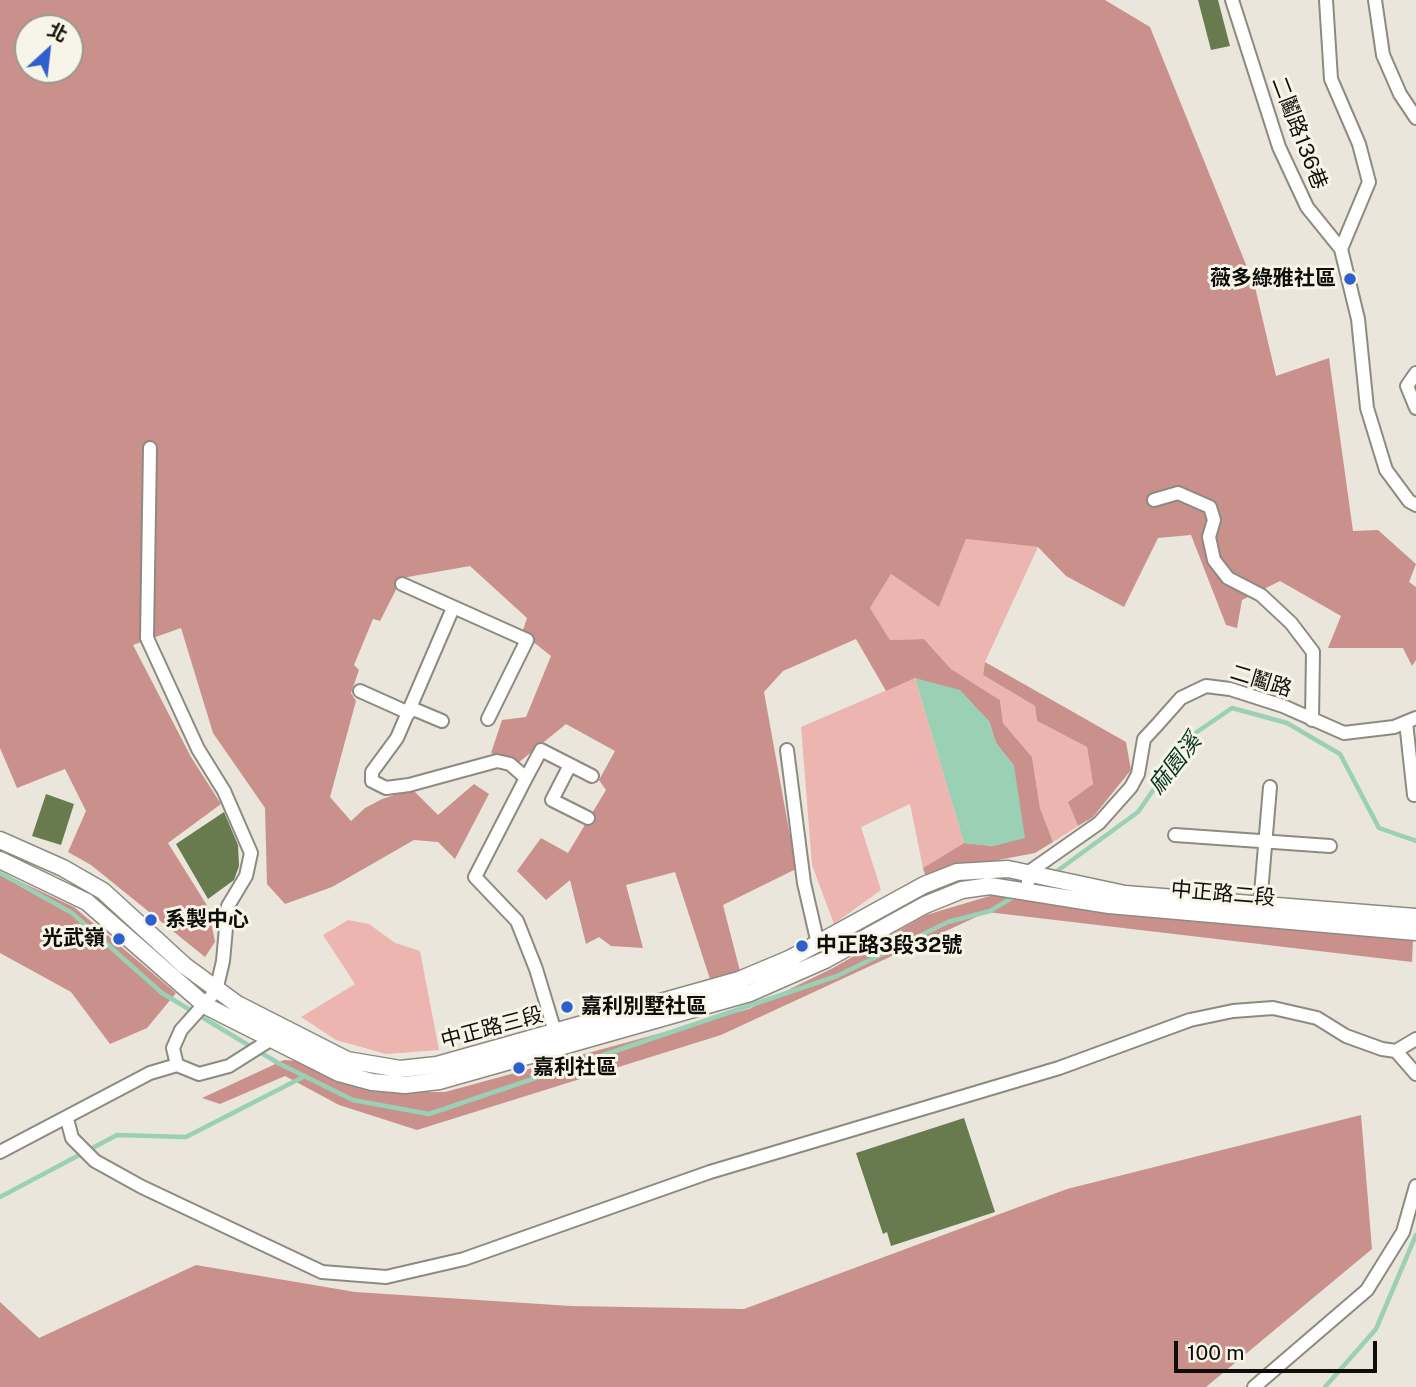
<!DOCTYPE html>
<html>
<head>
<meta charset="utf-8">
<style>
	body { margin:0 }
	#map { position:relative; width:1416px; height:1387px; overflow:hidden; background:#eae6db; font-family:"Public Sans","Noto Sans TC",sans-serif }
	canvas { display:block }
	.north { position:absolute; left:14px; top:14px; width:70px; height:70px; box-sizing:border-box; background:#f7f4e8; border:2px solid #9a988f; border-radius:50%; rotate:27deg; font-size:19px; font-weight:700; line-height:28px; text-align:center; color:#0f0e0a }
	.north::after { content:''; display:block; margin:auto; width:24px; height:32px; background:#2e5fce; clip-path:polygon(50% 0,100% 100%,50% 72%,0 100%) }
	.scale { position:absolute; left:1174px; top:1341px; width:203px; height:32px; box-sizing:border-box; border:4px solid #0f0e0a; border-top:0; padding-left:9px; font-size:21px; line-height:24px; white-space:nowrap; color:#0f0e0a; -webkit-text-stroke:5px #f7f4e8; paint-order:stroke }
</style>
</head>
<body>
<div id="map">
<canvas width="1416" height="1387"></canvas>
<div class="north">北</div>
<div class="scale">100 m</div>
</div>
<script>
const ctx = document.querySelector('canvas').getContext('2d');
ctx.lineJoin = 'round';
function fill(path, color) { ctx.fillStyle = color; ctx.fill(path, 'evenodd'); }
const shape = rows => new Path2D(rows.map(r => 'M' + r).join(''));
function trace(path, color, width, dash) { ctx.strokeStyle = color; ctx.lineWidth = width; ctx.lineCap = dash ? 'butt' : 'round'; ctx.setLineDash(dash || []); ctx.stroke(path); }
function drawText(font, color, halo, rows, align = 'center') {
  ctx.font = font + ' "Public Sans","Noto Sans TC",sans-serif'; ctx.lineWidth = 6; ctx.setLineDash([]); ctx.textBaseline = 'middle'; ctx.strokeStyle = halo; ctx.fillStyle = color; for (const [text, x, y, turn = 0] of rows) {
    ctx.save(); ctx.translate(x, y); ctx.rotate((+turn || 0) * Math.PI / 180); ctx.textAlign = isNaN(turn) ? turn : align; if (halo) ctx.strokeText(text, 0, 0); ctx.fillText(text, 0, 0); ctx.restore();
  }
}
const green = shape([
	[966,539,1038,547,985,662,983,675,1035,706,1037,721,1087,747,1093,784,1068,802,1078,826,1053,842,1040,808,1032,757,1003,723,1000,700,951,669,924,639,890,640,870,608,891,574,939,607],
	[915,678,964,843,923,868,910,804,861,827,881,890,834,924,812,865,801,727],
	[348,920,369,924,395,943,420,951,439,1050,386,1054,336,1040,301,1017,355,984,323,935]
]);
const forest = shape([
	[0,0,1105,0,1150,27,1255,287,1276,376,1329,358,1353,531,1378,530,1416,564,1409,582,1416,587,1416,660,1412,666,1403,648,1328,648,1341,616,1280,581,1242,600,1237,628,1226,625,1191,535,1158,538,1124,607,1066,576,1038,547,966,539,939,607,891,574,870,608,890,640,924,639,951,669,1000,700,1003,723,1032,757,1040,808,1053,842,1035,853,956,868,926,878,923,868,964,843,994,846,1014,766,996,743,989,721,915,678,886,691,856,639,783,671,764,692,796,869,723,905,740,971,710,979,675,872,626,885,643,948,611,946,599,937,586,944,570,880,546,900,517,871,541,838,568,853,606,790,599,780,615,751,566,724,518,763,491,753,502,720,526,717,551,656,522,633,527,618,470,566,402,578,380,621,373,619,354,665,359,670,351,693,356,701,330,797,351,821,365,808,382,799,412,789,438,815,474,784,489,794,455,859,438,842,414,840,332,887,285,904,267,884,265,808,213,733,181,628,133,645,191,757,221,804,168,843,208,907,215,942,205,957,91,865,68,852,86,811,65,769,17,788,0,748],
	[28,28,70,28,70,70,28,70],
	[985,662,1126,742,1131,770,1093,817,1078,826,1068,802,1093,784,1087,747,1037,721,1035,706,983,675],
	[0,872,74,907,176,993,147,1028,110,1044,71,992,0,953],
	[993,895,1112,913,1413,940,1412,962,987,912,721,1035,417,1130,339,1105,285,1076,220,1104,202,1098,284,1060,299,1061,338,1082,384,1092,445,1092,749,1009,833,968,926,915],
	[1361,1115,1372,1249,1206,1387,0,1387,0,1302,39,1338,196,1265,355,1292,571,1306,744,1309,1067,1189]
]);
const water = shape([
	[915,678,960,690,989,721,996,743,1014,766,1025,838,994,846,964,843]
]);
const stream = shape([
	[0,873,72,913,162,993,278,1063,353,1100,429,1114,837,976,948,922,990,911,1015,896],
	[1053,874,1138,812,1191,736,1232,708,1287,723,1340,754,1379,828,1416,841],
	[0,1197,117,1135,186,1137,305,1076],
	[1325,1387,1376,1329,1416,1235]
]);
const building = shape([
	[1198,0,1218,0,1230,46,1211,50],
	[46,794,74,804,61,845,32,836],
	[224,812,238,845,239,866,234,880,208,899,176,844],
	[964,1118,995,1212,891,1246,887,1232,883,1234,856,1153]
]);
const minor = shape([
	[1232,0,1279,147,1307,207,1341,249,1358,319,1367,408,1386,470,1409,501,1416,505],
	[1326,0,1331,79,1359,144,1369,182,1341,249],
	[1375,0,1383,55,1400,94,1416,118],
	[1416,373,1407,386,1416,408],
	[150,448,147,638,198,749,224,791,251,853,246,876,228,906,223,961,216,991,181,1030,173,1048,177,1065],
	[1154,500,1178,493,1210,507,1214,520,1209,537,1214,560,1228,578,1261,595,1291,623,1313,652,1312,720],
	[402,584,527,640,488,719],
	[453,608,397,738,372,772,372,781,386,788,409,785,497,761,510,764,526,778,475,877,517,921,536,969,555,1032],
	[360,691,409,713],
	[411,708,442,721],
	[1406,722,1414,795],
	[787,750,804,883,818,944],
	[570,765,552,800,588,818],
	[526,778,541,750,592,776],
	[1175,835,1330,846],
	[1027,891,1029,872,1099,823,1131,787,1138,774,1144,739,1157,725,1181,698,1206,686,1230,689,1283,706,1344,733,1394,727,1416,718],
	[1260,905,1270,787],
	[1396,1051,1416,1074],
	[67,1119,72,1138,95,1161,142,1187,322,1272,386,1277,464,1259,710,1172,1059,1068,1190,1020,1233,1011,1273,1008,1317,1018,1346,1036,1382,1049,1396,1051,1416,1039],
	[0,1152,150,1073,177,1065,199,1074,229,1066,278,1035],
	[1254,1387,1367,1290,1403,1232,1416,1186]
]);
const major = shape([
	[0,840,63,868,103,891,185,966,237,1004,347,1060,400,1069,437,1065,739,980,789,959,924,885,957,872,1008,869,1125,894,1416,917],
	[0,860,87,902,206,1006,339,1073,372,1082,405,1085,439,1081,750,993,825,960,925,905,962,890,990,886,1109,905,1416,932]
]);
const markers = [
	[1350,279,7,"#2e5fce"],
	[151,920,7,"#2e5fce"],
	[119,939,7,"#2e5fce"],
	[802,946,7,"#2e5fce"],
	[567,1007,7,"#2e5fce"],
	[519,1068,7,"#2e5fce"]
];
const streetNames = [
	["二鬮路136巷",1299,133,69],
	["二鬮路",1261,681,17],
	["中正路二段",1223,894,5],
	["中正路三段",492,1028,-15]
];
const poiNames = [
	["薇多綠雅社區",1336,279,"right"],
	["系製中心",165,920],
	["光武嶺",105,939,"right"],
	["中正路3段32號",816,946],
	["嘉利別墅社區",581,1007],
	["嘉利社區",533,1068]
];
const waterNames = [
	["麻園溪",1175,764,-52]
];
fill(green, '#edb5b0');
fill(forest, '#ca918c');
fill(water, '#9ad0b3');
trace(stream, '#9ad0b3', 4.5);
fill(building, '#687b4e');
trace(minor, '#8d8a80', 16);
trace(major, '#8d8a80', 19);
trace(minor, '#fff', 12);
trace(major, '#fff', 16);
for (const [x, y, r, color] of markers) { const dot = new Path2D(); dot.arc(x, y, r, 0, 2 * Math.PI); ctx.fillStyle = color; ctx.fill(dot); trace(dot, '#f7f4e8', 2.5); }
drawText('21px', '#0f0e0a', '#f7f4e8', streetNames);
drawText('bold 21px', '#0f0e0a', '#f7f4e8', poiNames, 'left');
drawText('italic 23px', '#053321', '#f7f4e8', waterNames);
</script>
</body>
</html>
